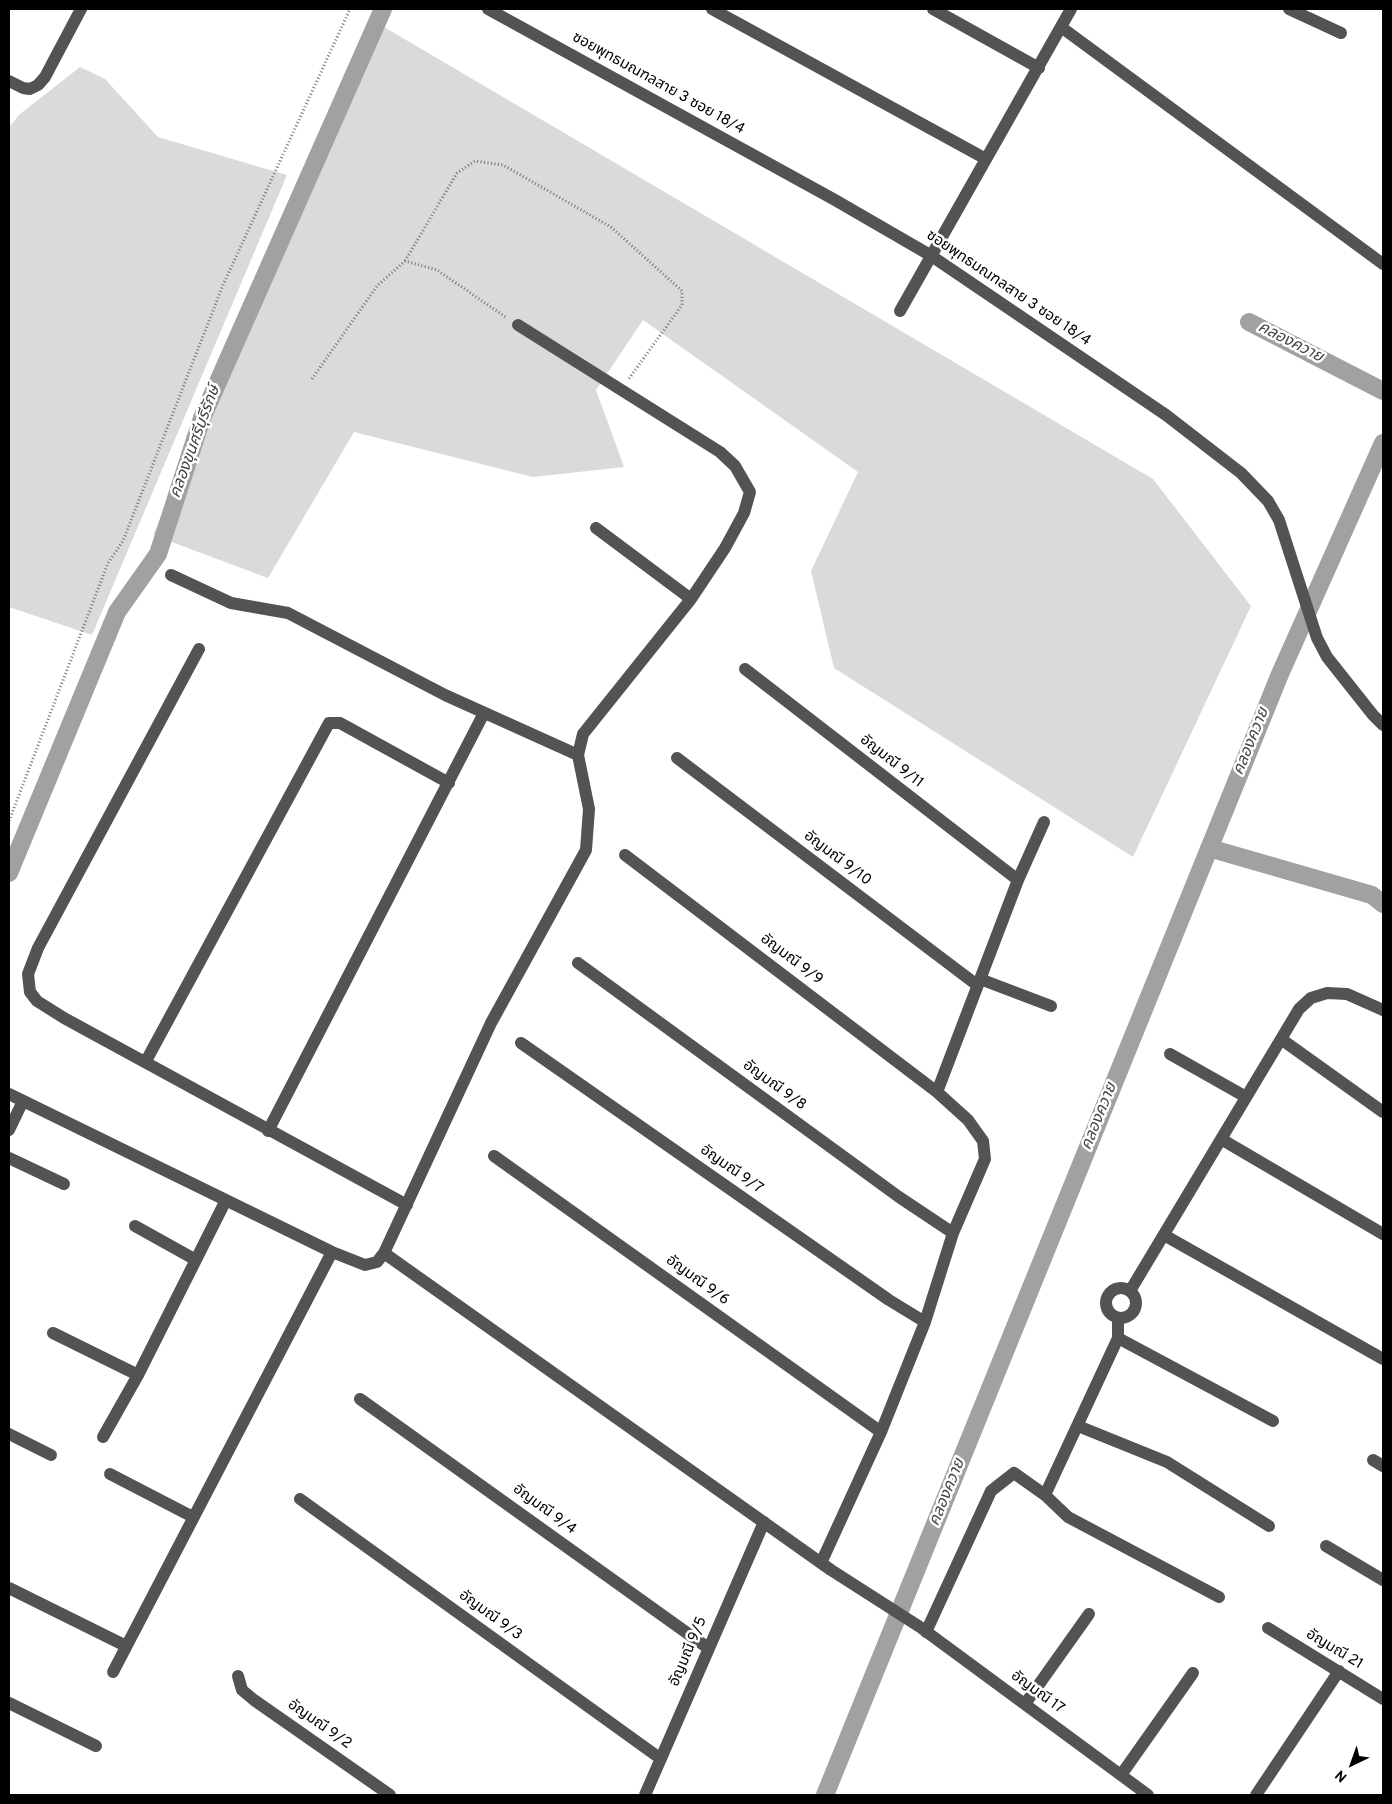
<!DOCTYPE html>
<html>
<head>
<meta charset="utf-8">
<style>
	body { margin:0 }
	#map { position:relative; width:1392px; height:1804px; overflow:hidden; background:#fff; font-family:Overpass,sans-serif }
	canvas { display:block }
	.frame { position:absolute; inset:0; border:10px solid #000; pointer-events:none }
	.north { position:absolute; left:1327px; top:1739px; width:50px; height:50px; -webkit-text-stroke:4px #fff; paint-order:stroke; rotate:222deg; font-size:14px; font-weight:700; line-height:20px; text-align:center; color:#000 }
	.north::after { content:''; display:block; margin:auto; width:18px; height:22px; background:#000; clip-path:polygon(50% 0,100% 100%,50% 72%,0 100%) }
</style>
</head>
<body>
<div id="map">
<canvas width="1392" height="1804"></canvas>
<div class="frame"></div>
<div class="north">N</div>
</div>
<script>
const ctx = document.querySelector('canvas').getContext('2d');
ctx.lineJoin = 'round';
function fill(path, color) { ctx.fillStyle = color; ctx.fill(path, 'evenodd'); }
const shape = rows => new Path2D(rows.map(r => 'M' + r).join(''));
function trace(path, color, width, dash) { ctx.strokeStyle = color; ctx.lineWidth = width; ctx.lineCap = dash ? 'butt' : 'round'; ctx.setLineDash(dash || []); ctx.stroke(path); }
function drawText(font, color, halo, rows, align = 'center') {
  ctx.font = font + ' Overpass,"Noto Sans Thai",sans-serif'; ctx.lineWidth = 5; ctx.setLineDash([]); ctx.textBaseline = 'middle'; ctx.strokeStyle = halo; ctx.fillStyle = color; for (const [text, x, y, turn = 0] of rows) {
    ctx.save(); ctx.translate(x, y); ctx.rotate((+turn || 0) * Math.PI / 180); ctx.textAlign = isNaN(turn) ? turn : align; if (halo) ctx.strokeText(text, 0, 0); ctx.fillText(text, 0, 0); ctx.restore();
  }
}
const green = shape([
	[384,27,1153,479,1251,606,1133,857,834,668,811,571,858,472,643,320,596,390,624,467,533,477,354,432,268,578,153,535],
	[80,67,105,79,158,137,287,175,92,635,9,607,9,127,20,114]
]);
const canal = shape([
	[1249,322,1383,391],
	[1209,848,1372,895,1383,904],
	[9,873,117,612,158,554,202,418,383,9],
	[825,1795,1280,674,1383,443]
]);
const path = shape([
	[405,261,457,173,475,161,503,165,611,227,682,291,682,305,628,380],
	[312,379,377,286,405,261,437,270,507,318],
	[9,821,108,563,123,541,223,285,350,9]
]);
const minor = shape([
	[488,9,835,200,930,255,1166,415,1241,473,1268,501,1279,520,1317,638,1327,657,1373,715,1383,725],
	[712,9,986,159],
	[933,9,1039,68],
	[1289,9,1341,33],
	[1061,27,1383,264],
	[9,81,23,88,30,89,38,85,45,77,81,9],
	[900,311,1071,9],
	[596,528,691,599],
	[171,575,231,603,288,613,445,695,578,755],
	[199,649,38,948,28,974,30,992,37,1001,64,1018,407,1205],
	[745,669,1018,880],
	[677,758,977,985],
	[625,855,937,1092],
	[578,963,899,1197,953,1233],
	[980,979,1051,1006],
	[1281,1039,1383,1112],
	[521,1043,889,1300,925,1322],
	[1170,1054,1246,1097],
	[146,1061,329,723,340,723,449,783],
	[9,1094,332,1252,365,1265,377,1262,384,1253,491,1023,586,850,589,809,578,755,583,734,691,599,725,548,744,513,750,492,735,466,720,452,518,325],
	[9,1130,23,1101],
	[268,1131,484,713],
	[1221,1139,1383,1234],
	[494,1156,881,1432],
	[9,1158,64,1184],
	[135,1226,196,1260],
	[1164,1235,1383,1359],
	[384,1253,831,1570,920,1627,1148,1795],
	'1106 1303a15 15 0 1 1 30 0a15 15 0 1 1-30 0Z',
	[1130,1291,1299,1009,1311,998,1327,993,1347,994,1383,1010],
	[53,1333,138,1375],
	[1118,1338,1273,1421],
	[360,1399,708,1648],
	[1078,1426,1167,1462,1269,1526],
	[9,1434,51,1455],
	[103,1437,138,1375,226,1200],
	[1373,1460,1383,1466],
	[110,1474,193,1517],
	[1045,1495,1068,1517,1219,1597],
	[300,1499,661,1759],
	[1326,1546,1383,1580],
	[821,1563,881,1432,925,1322,953,1233,985,1159,983,1141,968,1120,937,1092,1018,880,1044,822],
	[9,1588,126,1646],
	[1268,1628,1383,1699],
	[926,1632,991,1491,1014,1473,1045,1495,1118,1338,1118,1318],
	[113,1672,332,1252],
	[238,1676,242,1690,254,1700,390,1795],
	[9,1703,96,1746],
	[1025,1704,1089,1614],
	[1121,1775,1193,1673],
	[645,1795,764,1522],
	[1256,1795,1339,1671]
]);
const streetNames = [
	["ซอยพุทธมณฑลสาย 3 ซอย 18/4",658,84,29],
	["ซอยพุทธมณฑลสาย 3 ซอย 18/4",1008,289,34],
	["อัญมณี 9/11",891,762,38],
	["อัญมณี 9/10",837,859,37],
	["อัญมณี 9/9",791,960,37],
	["อัญมณี 9/8",774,1086,36],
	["อัญมณี 9/7",731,1170,35],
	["อัญมณี 9/6",697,1281,36],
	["อัญมณี 9/4",544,1510,36],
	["อัญมณี 9/3",490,1616,36],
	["อัญมณี 21",1334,1650,31],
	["อัญมณี 9/5",689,1652,-67],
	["อัญมณี 17",1037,1693,36],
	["อัญมณี 9/2",319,1725,35]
];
const waterNames = [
	["คลองควาย",1290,343,27],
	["คลองขุนศรีบุรีรักษ์",196,442,-70],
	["คลองควาย",1252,742,-68],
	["คลองควาย",1100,1117,-68],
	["คลองควาย",948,1493,-68]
];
fill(green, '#dadada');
trace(canal, '#a1a1a1', 18);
trace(path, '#757575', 3, [1, 2.5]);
trace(minor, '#535353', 12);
drawText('15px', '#000', '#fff', streetNames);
drawText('italic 16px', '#424242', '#fff', waterNames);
</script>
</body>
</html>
